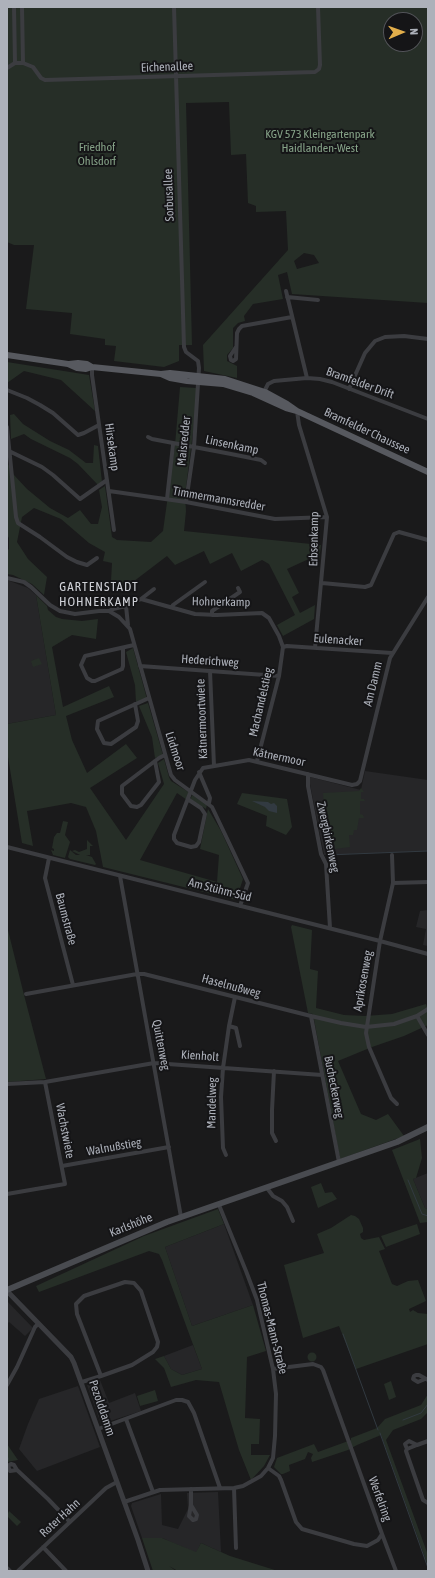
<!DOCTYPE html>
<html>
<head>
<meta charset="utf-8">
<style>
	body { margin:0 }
	#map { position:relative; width:435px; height:1578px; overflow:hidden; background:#1a1a1b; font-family:"Asap Condensed",sans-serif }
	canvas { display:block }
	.frame { position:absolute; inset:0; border:8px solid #adb1ba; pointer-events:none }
	.north { position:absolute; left:383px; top:12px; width:40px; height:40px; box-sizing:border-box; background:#151517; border:1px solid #525358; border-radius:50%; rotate:88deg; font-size:11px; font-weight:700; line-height:16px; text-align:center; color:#adb1ba }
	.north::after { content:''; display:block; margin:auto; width:14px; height:18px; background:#e2ae4b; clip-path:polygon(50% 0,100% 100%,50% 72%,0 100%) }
</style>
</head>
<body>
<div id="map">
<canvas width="435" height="1578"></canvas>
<div class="frame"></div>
<div class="north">N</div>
</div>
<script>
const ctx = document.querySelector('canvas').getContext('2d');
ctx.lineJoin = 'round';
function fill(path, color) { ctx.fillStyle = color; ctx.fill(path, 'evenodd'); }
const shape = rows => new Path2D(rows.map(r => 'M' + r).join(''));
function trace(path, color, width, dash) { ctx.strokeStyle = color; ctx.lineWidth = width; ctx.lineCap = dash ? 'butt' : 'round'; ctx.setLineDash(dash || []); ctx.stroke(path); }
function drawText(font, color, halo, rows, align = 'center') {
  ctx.font = font + ' "Asap Condensed",sans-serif'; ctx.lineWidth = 4; ctx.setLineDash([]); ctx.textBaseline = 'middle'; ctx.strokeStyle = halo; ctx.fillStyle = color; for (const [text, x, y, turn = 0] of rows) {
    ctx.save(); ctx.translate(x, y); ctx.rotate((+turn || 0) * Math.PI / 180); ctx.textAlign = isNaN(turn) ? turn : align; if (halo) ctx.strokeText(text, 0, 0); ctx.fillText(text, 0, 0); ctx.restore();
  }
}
const built = shape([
	[7,580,28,588,36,595,56,715,7,724],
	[365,771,428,780,428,851,324,855,309,779,310,777,361,790],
	[428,910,428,946,423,945,426,929,416,927,420,911],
	[428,1173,428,1209,425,1208,413,1179],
	[224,1224,253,1305,192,1326,165,1247],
	[7,1301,33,1328,25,1336,9,1322,7,1324],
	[193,1345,202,1369,182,1375,171,1369,164,1356],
	[100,1380,109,1403,135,1393,141,1411,101,1424,87,1385],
	[78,1386,100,1447,37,1471,19,1449,28,1424,39,1399],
	[218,1492,221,1552,201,1543,196,1553,162,1538,142,1538,131,1506,132,1503,161,1494,162,1525,178,1529,188,1509,187,1493]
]);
const green = shape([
	[7,7,428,7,428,303,292,294,287,272,278,275,283,299,253,304,244,316,245,321,238,323,233,328,233,348,227,355,227,361,237,366,237,378,204,371,203,345,179,345,179,361,164,367,114,361,116,346,105,345,105,339,70,334,72,313,26,309,34,245,14,245,7,242],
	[391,20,415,20,415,44,391,44],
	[229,102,231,155,246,154,248,203,256,206,256,212,286,211,288,250,203,345,192,345,186,103],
	[304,253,314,255,319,263,297,269,294,261],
	[7,362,89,375,95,411,61,380,24,371,7,383],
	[180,387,196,388,197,401,185,495,186,511,184,531,321,545,318,568,313,557,287,569,299,593,292,597,300,613,315,605,314,619,283,636,277,625,295,615,269,564,262,560,241,571,232,553,210,564,204,551,175,565,167,556,125,588,120,588,111,581,112,563,103,561,105,552,89,543,61,519,34,508,22,517,17,542,28,559,47,577,44,595,32,584,13,575,7,574,7,551,9,549,9,538,7,535,7,448,8,464,14,475,27,489,50,508,68,518,80,510,91,524,98,524,102,507,99,490,105,486,112,537,117,540,151,542,163,531,175,445],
	[14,414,23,424,50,441,69,450,86,463,93,463,94,445,98,446,102,482,98,485,78,464,70,458,31,439,24,434,11,439,10,415],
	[36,595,47,606,48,610,56,617,62,619,82,621,98,619,96,639,72,635,52,647,63,707,109,686,114,697,66,716,72,740,87,773,126,744,137,758,90,788,126,840,164,784,158,763,164,759,169,777,171,781,190,793,187,800,177,793,140,860,217,882,219,855,200,849,208,809,221,831,243,879,236,900,103,867,96,831,86,807,71,803,27,811,33,846,22,843,7,751,7,724,56,715],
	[133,648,147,699,136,702,135,685,126,652],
	[39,658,42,664,33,667,31,661],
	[148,703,163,755,155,758,152,737,139,706],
	[361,788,364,792,361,792,361,799,364,799,365,801,360,801,360,814,363,815,364,818,359,818,357,830,354,830,353,835,349,835,350,847,335,849,333,836,334,849,332,849,331,837,329,837,329,850,327,849,323,793,359,791],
	[242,793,287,799,292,827,286,835,266,826,267,816,237,804],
	[193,794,207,804,206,809,190,799],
	[63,821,68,822,65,835,70,842,65,858,53,855,51,850,54,851,54,849,52,848,54,837,57,833,60,833],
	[87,840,93,846,90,846,90,855,80,855,72,851,75,850,79,852,87,849],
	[70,850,76,855,86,855,92,857,96,864,95,865,70,859,68,857],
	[292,925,312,930,310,969,318,971,316,1008,344,1015,365,1016,392,1014,426,1004,427,1007,428,1025,404,1036,372,1047,338,1061,361,1114,376,1120,388,1114,404,1136,340,1159,313,1014,308,1013,291,927],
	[7,926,24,995,46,1079,7,1082],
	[420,1139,422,1158,416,1178,413,1179,425,1208,428,1209,428,1222,420,1223,392,1150],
	[321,1183,325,1193,332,1192,337,1199,318,1208,311,1187],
	[218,1209,224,1224,165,1247,192,1326,253,1305,266,1351,247,1357,245,1418,260,1419,259,1444,251,1444,251,1455,270,1455,264,1466,251,1480,239,1450,219,1382,196,1380,171,1387,164,1368,155,1359,164,1356,171,1369,182,1375,202,1369,162,1260,159,1254,149,1251,39,1292,36,1286,144,1236],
	[351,1215,355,1216,359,1219,363,1228,363,1232,360,1234,361,1238,364,1240,379,1237,385,1249,379,1251,392,1284,397,1286,408,1281,418,1280,426,1301,409,1309,410,1312,413,1310,418,1313,428,1314,428,1344,356,1369,339,1326,303,1338,284,1265,324,1253,317,1234,331,1228],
	[417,1224,420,1234,386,1247,381,1236],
	'307.5 1357a4.5 4.5 0 1 1 9 0a4.5 4.5 0 1 1-9 0Z',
	[391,1381,396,1397,389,1400,384,1384],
	[155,1390,158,1401,140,1406,137,1396],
	[428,1394,428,1412,421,1419,393,1430,386,1440,428,1555,428,1566,381,1435,357,1445,348,1450,312,1462,311,1458,313,1454,308,1452,305,1459,289,1465,290,1471,283,1474,281,1474,274,1467,277,1458,314,1444,318,1452,351,1440,351,1438,377,1428,385,1419,421,1405],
	[7,1444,18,1460,7,1462],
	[9,1511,21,1522,17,1526,7,1516],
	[142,1538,162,1538,196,1552,201,1543,230,1556,278,1571,178,1571,169,1566,176,1571,153,1571]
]);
const water = shape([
	[252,801,268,802,271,804,274,803,277,806,277,813,269,811,265,807]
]);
const stream = shape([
	[327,855,428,851],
	[408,1180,422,1214,428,1216],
	[343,1334,378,1430],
	[403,1420,421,1413,428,1404],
	[380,1433,428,1568],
	[7,1455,8,1459,7,1462]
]);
const minor = shape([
	[14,7,15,63],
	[22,7,23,63],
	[174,7,184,347,186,352,198,361,199,368,194,447,186,502],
	[7,68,15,63,23,63,33,67,41,78,45,80,315,72,319,69,320,65,318,7],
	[286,291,307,378],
	[287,297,318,300],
	[236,347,230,356,231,360,233,361,236,359,237,333,239,329,242,326,292,317],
	[92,367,92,375,114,530],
	[349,389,365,353,375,341,385,337,404,336,428,339],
	[7,390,27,398,40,405,53,413,78,435,84,433,99,425],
	[264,392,268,384,274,381,307,378,320,379,332,382,428,419],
	[297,411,299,425,327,517,315,648],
	[7,427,16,517,18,523,40,537,67,557,77,562,87,565,97,558],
	[148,437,152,439,231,454,261,460,265,463],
	[9,451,42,467,53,475,80,499,107,480],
	[109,491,186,502,275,519,327,517],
	[167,499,173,445],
	[7,578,24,582,31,587,50,605,60,611,75,614,99,611,109,611,113,609,126,606,141,599,195,614,217,615,262,613,269,618,279,636,283,647],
	[322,583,365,587,371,585,394,534,399,532,428,540],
	[141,599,154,589],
	[126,606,128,625],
	[172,607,173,605,205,582],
	[109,611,119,617,130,629,171,775,175,780,212,807,232,849,248,883,240,906],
	[212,615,212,611,240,592,238,588],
	[283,647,287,646,392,653],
	[123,648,123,666,122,669,95,681,92,681,87,678,81,665,85,656,134,645],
	[140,666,279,676],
	[210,671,214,766],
	[135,704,138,721,136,727,111,744,104,743,97,729,98,721,149,698],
	[155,761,159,782,141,805,137,807,131,806,122,794,122,786,159,758,165,755],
	[257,761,279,676,283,647],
	[199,772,210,798,209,803],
	[308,774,308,786,321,854,326,864,330,928],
	[189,800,201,808,205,814,199,842,196,846,191,847,177,843,174,839,174,835,195,780,203,768,249,760,352,785,357,784,360,781,390,658,428,597],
	[7,847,380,941,428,954],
	[392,855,393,883,380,941,366,1033,369,1047,391,1098,397,1104],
	[49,858,45,878,73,985],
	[120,876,181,1217],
	[393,883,428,882],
	[26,994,137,974,144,974,311,1016,341,1023,366,1027,394,1024,417,1016,428,1009],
	[311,1016,339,1162],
	[417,1016,428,1035],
	[229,1026,236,1028,240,1046],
	[274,1071,272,1110,272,1133,276,1141],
	[7,1084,45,1082,154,1063,322,1075],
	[226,1155,223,1148,221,1097,223,1068,229,1026,235,997],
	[62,1166,169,1147],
	[267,1188,273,1196,282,1201,287,1207,293,1221],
	[7,1194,65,1184,45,1082],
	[425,1379,418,1382,413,1379,414,1376,416,1375,419,1375,428,1380],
	[82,1382,101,1376,132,1365,153,1352,157,1347,158,1342,141,1291,134,1283,125,1282,84,1296,76,1304,77,1314,101,1376],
	[7,1385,17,1367,35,1327,38,1324],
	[126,1419,153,1492],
	[98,1429,176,1400,182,1400,188,1402,194,1413,220,1488],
	[417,1445,409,1441,405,1444,407,1449,417,1445,428,1441],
	[407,1449,406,1451,423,1500,428,1503],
	[268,1468,279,1476,281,1480,296,1522,302,1529,354,1544,367,1546,378,1540,382,1534,323,1370,321,1367,313,1364,273,1369],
	[17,1470,10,1471,8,1466,11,1464,14,1465,17,1470,48,1499,70,1522],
	[234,1488,236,1548],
	[191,1489,191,1505,189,1516,193,1520,196,1519,197,1515,191,1505],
	[124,1502,160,1490,234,1488,243,1486,261,1476,268,1468,273,1458,275,1436,276,1394,273,1369,257,1300,246,1271,219,1205],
	[382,1534,396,1571],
	[43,1547,66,1571],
	[7,1568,10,1571],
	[18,1571,106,1488,117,1482]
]);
const tertiary = shape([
	[7,1291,71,1357,74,1363,138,1540,148,1571]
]);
const secondary = shape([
	[7,1290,167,1222,397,1142,428,1127]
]);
const primary = shape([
	[7,355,68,364,77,368,86,369,92,367,161,374,170,373,225,379,265,392,287,404,297,411],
	[69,364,78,363,87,364,92,367],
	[161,374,170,378,187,381,223,384,253,393,286,408,297,411,428,472]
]);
const streetNames = [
	["Eichenallee",167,67,-2],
	["Sorbusallee",169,195,-92],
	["Bramfelder Drift",360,383,20],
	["Bramfelder Chaussee",367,431,25],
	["Maisredder",184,441,-84],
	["Linsenkamp",232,445,12],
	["Hirsekamp",112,447,82],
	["Timmermannsredder",219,499,10],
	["Erbsenkamp",314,539,-89],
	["Hohnerkamp",221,602,1],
	["Eulenacker",338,640,4],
	["Hederichweg",210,661,4],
	["Am Damm",373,684,-76],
	["Machandelstieg",261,702,-77],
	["Kätnermoortwiete",202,719,-92],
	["Lüdmoor",175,751,72],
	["Kätnermoor",279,757,12],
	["Zwergbirkenweg",328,837,78],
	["Am Stühm-Süd",220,890,14],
	["Baumstraße",66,919,75],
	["Aprikosenweg",363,981,-80],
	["Haselnußweg",231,986,15],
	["Quittenweg",161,1045,79],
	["Kienholt",200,1056,4],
	["Bucheckerweg",334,1087,79],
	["Mandelweg",212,1103,-89],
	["Wachstwiete",65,1131,79],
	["Walnußstieg",114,1147,-10],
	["Karlshöhe",131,1225,-22],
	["Thomas-Mann-Straße",272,1328,76],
	["Pezolddamm",102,1408,71],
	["Werfelring",380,1499,70],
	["Roter Hahn",60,1518,-43]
];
const parkNames = [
	["KGV 573 Kleingartenpark",320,134],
	["Haidlanden-West",320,148],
	["Friedhof",97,147],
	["Ohlsdorf",97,161]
];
const neighbourhoodNames = [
	["GARTENSTADT",99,587],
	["HOHNERKAMP",99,602]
];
fill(built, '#262628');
fill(green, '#262e27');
fill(water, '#323a41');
trace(stream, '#323a41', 1);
trace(minor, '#3b3c40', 4);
trace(tertiary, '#3b3c40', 5);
trace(secondary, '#494b50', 6);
trace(primary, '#57595f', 6);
drawText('12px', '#adb1ba', '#151517', streetNames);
drawText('12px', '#86a388', '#151517', parkNames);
ctx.letterSpacing = '1px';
drawText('13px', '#ced0d6', '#151517', neighbourhoodNames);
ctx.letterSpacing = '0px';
</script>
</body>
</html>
